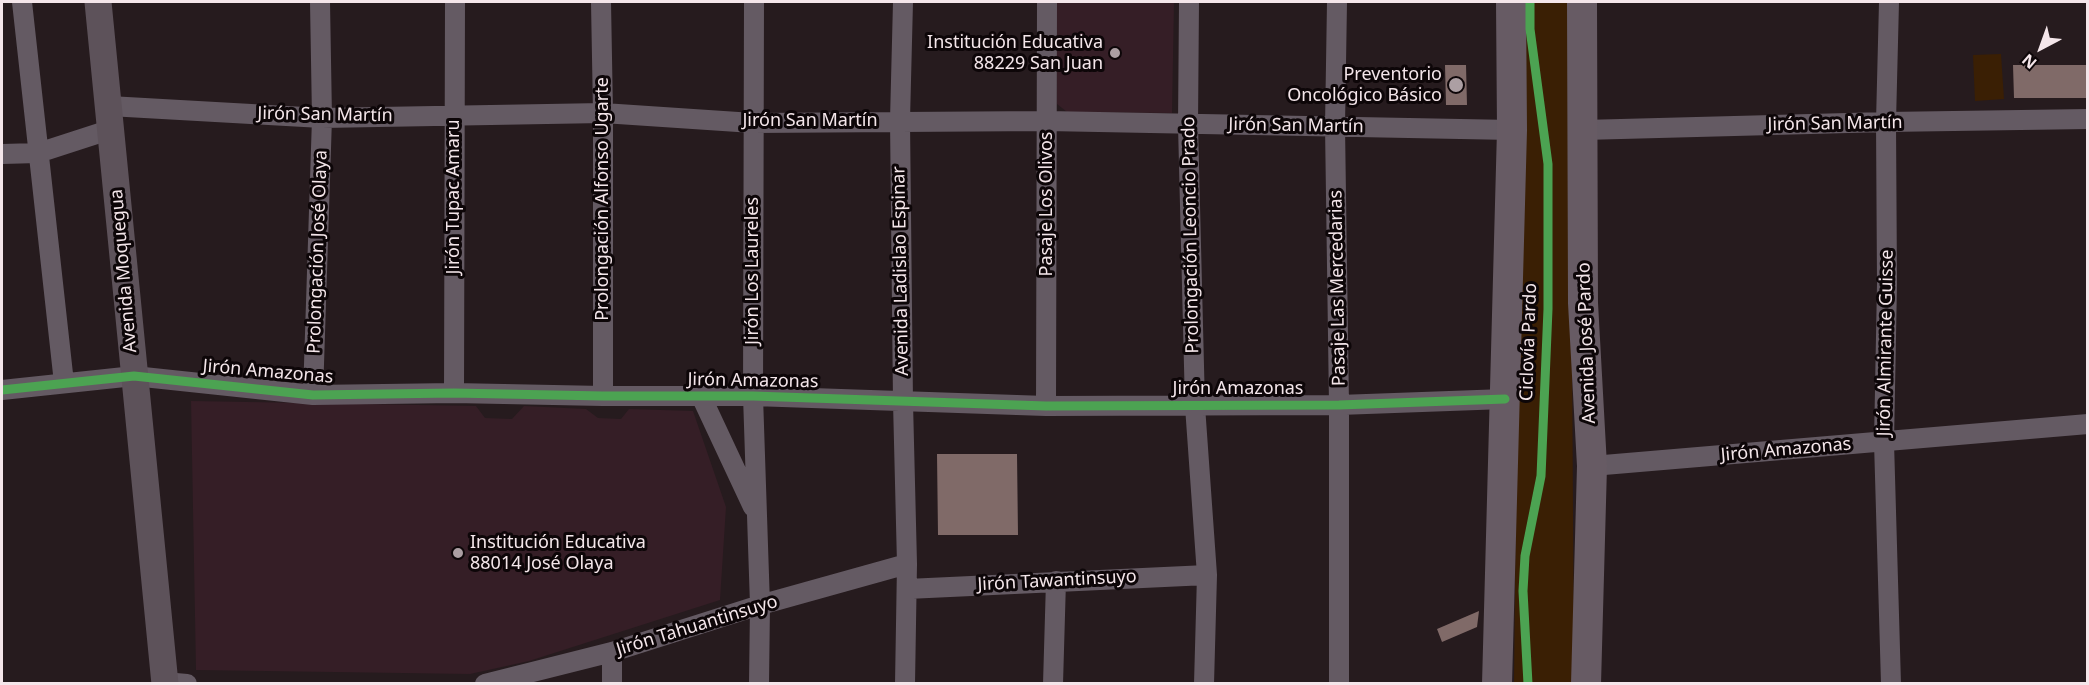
<!DOCTYPE html>
<html>
<head>
<meta charset="utf-8">
<style>
	body { margin:0 }
	#map { position:relative; width:2089px; height:685px; overflow:hidden; background:#261b1e; font-family:"Noto Sans",sans-serif }
	canvas { display:block }
	.frame { position:absolute; inset:0; border:3px solid #f4e6ea; pointer-events:none }
	.north { position:absolute; left:2011px; top:18px; width:60px; height:60px; -webkit-text-stroke:4px #0d0608; paint-order:stroke; rotate:221deg; font-size:16px; font-weight:700; line-height:24px; text-align:center; color:#f4e6ea }
	.north::after { content:''; display:block; margin:auto; width:21px; height:27px; background:#f4e6ea; clip-path:polygon(50% 0,100% 100%,50% 72%,0 100%) }
</style>
</head>
<body>
<div id="map">
<canvas width="2089" height="685"></canvas>
<div class="frame"></div>
<div class="north">N</div>
</div>
<script>
const ctx = document.querySelector('canvas').getContext('2d');
ctx.lineJoin = 'round';
function fill(path, color) { ctx.fillStyle = color; ctx.fill(path, 'evenodd'); }
const shape = rows => new Path2D(rows.map(r => 'M' + r).join(''));
function trace(path, color, width, dash) { ctx.strokeStyle = color; ctx.lineWidth = width; ctx.lineCap = dash ? 'butt' : 'round'; ctx.setLineDash(dash || []); ctx.stroke(path); }
function drawText(font, color, halo, rows, align = 'center') {
  ctx.font = font + ' "Noto Sans",sans-serif'; ctx.lineWidth = 6; ctx.setLineDash([]); ctx.textBaseline = 'middle'; ctx.strokeStyle = halo; ctx.fillStyle = color; for (const [text, x, y, turn = 0] of rows) {
    ctx.save(); ctx.translate(x, y); ctx.rotate((+turn || 0) * Math.PI / 180); ctx.textAlign = isNaN(turn) ? turn : align; if (halo) ctx.strokeText(text, 0, 0); ctx.fillText(text, 0, 0); ctx.restore();
  }
}
const built = shape([
	[1057,2,1174,2,1172,113,1067,112,1057,104],
	[191,401,476,406,485,418,512,419,524,406,586,409,598,418,621,419,629,409,693,411,726,507,720,600,529,661,470,674,196,670]
]);
const green = shape([
	[1516,2,1570,2,1574,683,1514,683,1517,391],
	[2001,54,2004,99,1975,101,1973,55]
]);
const building = shape([
	[1445,65,1466,65,1467,105,1446,105],
	[2013,65,2088,65,2088,98,2014,98],
	[937,454,1017,454,1018,535,938,535],
	[1479,611,1477,627,1442,642,1437,629]
]);
const street = shape([
	[22,2,64,383],
	[601,2,603,113,603,396],
	[754,2,753,396,760,605,759,684],
	[903,2,900,120,903,402,907,564,905,684],
	[1189,2,1188,125,1195,406,1207,575,1204,684],
	[1337,2,1335,126,1339,405,1339,684],
	[1889,2,1886,122,1887,284,1884,442,1891,684],
	[109,106,322,118,603,113,753,123,1047,121,1512,130],
	[1583,130,1886,122,2088,119],
	[2,154,38,153,112,129],
	[2,390,134,376,313,395,454,393,603,396,753,396,1046,406,1339,405,1505,399],
	[454,393,455,2],
	[313,395,322,118,320,2],
	[701,396,753,507],
	[1046,406,1047,2],
	[1592,466,2088,424],
	[907,589,1207,575],
	[612,652,612,684],
	[164,682,187,684],
	[485,684,612,652,760,605,907,564],
	[1053,684,1056,581]
]);
const secondary = shape([
	[98,2,165,684]
]);
const primary = shape([
	[1582,2,1583,303,1592,466,1586,684],
	[1497,684,1512,130,1511,2]
]);
const cycleway = shape([
	[2,390,134,376,313,395,454,393,603,396,753,396,1046,406,1339,405,1505,399],
	[1528,684,1523,591,1525,556,1541,476,1548,309,1548,164,1530,29,1530,2]
]);
const markers = [
	[1115,53,6,"#ac9fa3"],
	[1456,85,8,"#ac9fa3"],
	[458,553,6,"#ac9fa3"]
];
const poiNames = [
	["Institución Educativa",1103,43],
	["88229 San Juan",1103,64],
	["Preventorio",1442,75],
	["Oncológico Básico",1442,96],
	["Institución Educativa",470,543,"left"],
	["88014 José Olaya",470,564,"left"]
];
const streetNames = [
	["Jirón San Martín",325,115,1],
	["Jirón San Martín",810,121],
	["Jirón San Martín",1835,124,-1],
	["Jirón San Martín",1296,126,1],
	["Jirón Tupac Amaru",454,197,-90],
	["Prolongación Alfonso Ugarte",603,199,-90],
	["Pasaje Los Olivos",1047,204,-90],
	["Prolongación Leoncio Prado",1191,235,-91],
	["Prolongación José Olaya",318,252,-88],
	["Avenida Moquegua",124,271,-95],
	["Jirón Los Laureles",753,271,-90],
	["Avenida Ladislao Espinar",901,271,-91],
	["Pasaje Las Mercedarias",1338,288,-91],
	["Ciclovía Pardo",1529,342,-88],
	["Avenida José Pardo",1587,343,-92],
	["Jirón Almirante Guisse",1886,343,-89],
	["Jirón Amazonas",268,372,5],
	["Jirón Amazonas",753,381,1],
	["Jirón Amazonas",1238,389],
	["Jirón Amazonas",1786,450,-5],
	["Jirón Tawantinsuyo",1057,581,-3],
	["Jirón Tahuantinsuyo",697,626,-17]
];
fill(built, '#351e26');
fill(green, '#3a1f04');
fill(building, '#806a68');
trace(street, '#645a63', 20);
trace(secondary, '#5d525a', 27);
trace(primary, '#675b64', 30);
trace(cycleway, '#4ca352', 9);
for (const [x, y, r, color] of markers) { const dot = new Path2D(); dot.arc(x, y, r, 0, 2 * Math.PI); ctx.fillStyle = color; ctx.fill(dot); trace(dot, '#0d0608', 2); }
drawText('18px', '#f4e6ea', '#0d0608', poiNames, 'right');
drawText('18px', '#f4e6ea', '#0d0608', streetNames);
</script>
</body>
</html>
